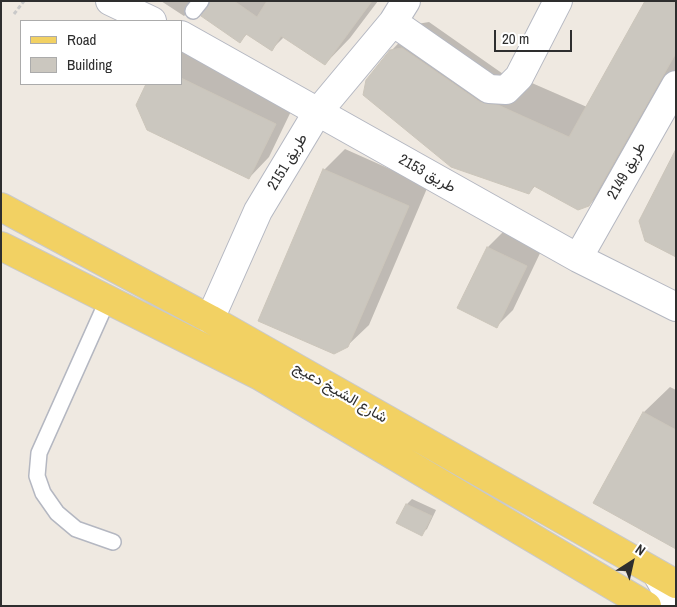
<!DOCTYPE html>
<html>
<head>
<meta charset="utf-8">
<style>
	body { margin:0 }
	#map { position:relative; width:677px; height:607px; overflow:hidden; background:#efe9e1; font-family:"Archivo Narrow",sans-serif }
	canvas { display:block }
	.frame { position:absolute; inset:0; border:2px solid #2e2e2e; pointer-events:none }
	.legend { position:absolute; left:20px; top:20px; width:162px; height:65px; box-sizing:border-box; background:#fff; border:1px solid #ababab; margin:0; padding:6px 9px; list-style:none; font-size:15px; color:#2e2e2e }
	.legend li { display:flex; align-items:center; gap:10px; height:25px }
	.legend b { width:25px; border:1px solid #ababab }
	.north { position:absolute; left:607px; top:537px; width:50px; height:50px; -webkit-text-stroke:4px #fff; paint-order:stroke; rotate:35deg; font-size:14px; font-weight:700; line-height:20px; text-align:center; color:#2e2e2e }
	.north::after { content:''; display:block; margin:auto; width:18px; height:22px; background:#2e2e2e; clip-path:polygon(50% 0,100% 100%,50% 72%,0 100%) }
	.scale { position:absolute; left:494px; top:30px; width:78px; height:22px; box-sizing:border-box; border:2px solid #2e2e2e; border-top:0; padding-left:6px; font-size:15px; line-height:18px; white-space:nowrap; color:#2e2e2e; -webkit-text-stroke:4px #fff; paint-order:stroke }
</style>
</head>
<body>
<div id="map">
<canvas width="677" height="607"></canvas>
<div class="frame"></div>
<ul class="legend">
<li><b style="height:6px;background:#f2d163"></b>Road</li>
<li><b style="height:14px;background:#cbc7bf"></b>Building</li>
</ul>
<div class="north">N</div>
<div class="scale">20 m</div>
</div>
<script>
const ctx = document.querySelector('canvas').getContext('2d');
ctx.lineJoin = 'round';
function fill(path, color) { ctx.fillStyle = color; ctx.fill(path, 'evenodd'); }
const shape = rows => new Path2D(rows.map(r => 'M' + r).join(''));
function trace(path, color, width, dash) { ctx.strokeStyle = color; ctx.lineWidth = width; ctx.lineCap = dash ? 'butt' : 'round'; ctx.setLineDash(dash || []); ctx.stroke(path); }
function drawText(font, color, halo, rows, align = 'center') {
  ctx.font = font + ' "Archivo Narrow",Vazirmatn,sans-serif'; ctx.lineWidth = 4.5; ctx.setLineDash([]); ctx.textBaseline = 'middle'; ctx.strokeStyle = halo; ctx.fillStyle = color; for (const [text, x, y, turn = 0] of rows) {
    ctx.save(); ctx.translate(x, y); ctx.rotate((+turn || 0) * Math.PI / 180); ctx.textAlign = isNaN(turn) ? turn : align; if (halo) ctx.strokeText(text, 0, 0); ctx.fillText(text, 0, 0); ctx.restore();
  }
}
const shadow = shape([
	[161,1,199,1,184,16],
	[211,1,378,1,350,38,325,64,284,37,271,50,247,34,240,41],
	[676,1,676,69,615,179,589,205,536,185,529,193,391,51,417,24,429,22,506,76,525,80,587,107],
	[181,47,295,103,269,157,249,178,138,105,148,84,181,84],
	[345,149,428,186,369,325,347,346,324,170],
	[504,231,542,249,513,310,496,327,488,247],
	[670,387,676,390,676,547,594,503,644,412],
	[412,499,436,510,427,529,421,534,398,522,407,504]
]);
const building = shape([
	[210,1,234,1,257,17,267,1,372,1,325,65,281,36,272,51,246,34,240,43,201,16,210,1],
	[645,1,676,1,676,53,589,206,578,210,534,186,529,194,451,167,363,95,366,80,390,50,402,48,480,102,498,105,569,137,645,1],
	[181,78,276,124,249,179,147,130,136,105,146,84,181,84,181,78],
	[676,149,676,257,645,241,639,221,676,149],
	[323,169,409,206,348,347,334,354,258,321,323,169],
	[487,247,527,266,497,328,457,308,487,247],
	[643,412,676,430,676,549,593,503,643,412],
	[406,504,432,516,422,536,396,523,406,504]
]);
const path = shape([
	[14,14,24,1]
]);
const lane = shape([
	[193,11,201,1],
	[108,299,39,453,37,476,43,493,57,513,76,529,113,542]
]);
const street = shape([
	[110,1,152,21],
	[393,22,489,89,506,90,519,77,558,1],
	[181,35,578,258,676,307],
	[578,258,676,85],
	[210,319,258,211,317,113,393,22,406,1],
	[657,574,665,588,670,606]
]);
const primary = shape([
	[1,207,210,319,676,584],
	[1,246,260,376,647,606]
]);
const streetNames = [
	["طريق 2151",288,162,-59],
	["طريق 2149",627,171,-61],
	["طريق 2153",427,174,29],
	["شارع الشيخ دعيج",340,393,30]
];
fill(shadow, '#0003');
fill(building, '#cbc7bf');
trace(building, '#cbc5ba', 1);
trace(lane, '#b4b7c1', 18);
trace(street, '#b4b7c1', 30);
trace(primary, '#c9c9c9', 30);
trace(path, '#c9c9c9', 3, [4, 2.5]);
trace(lane, '#fff', 15);
trace(street, '#fff', 28);
trace(primary, '#f2d163', 28);
drawText('15px', '#2e2e2e', '#fff', streetNames);
</script>
</body>
</html>
